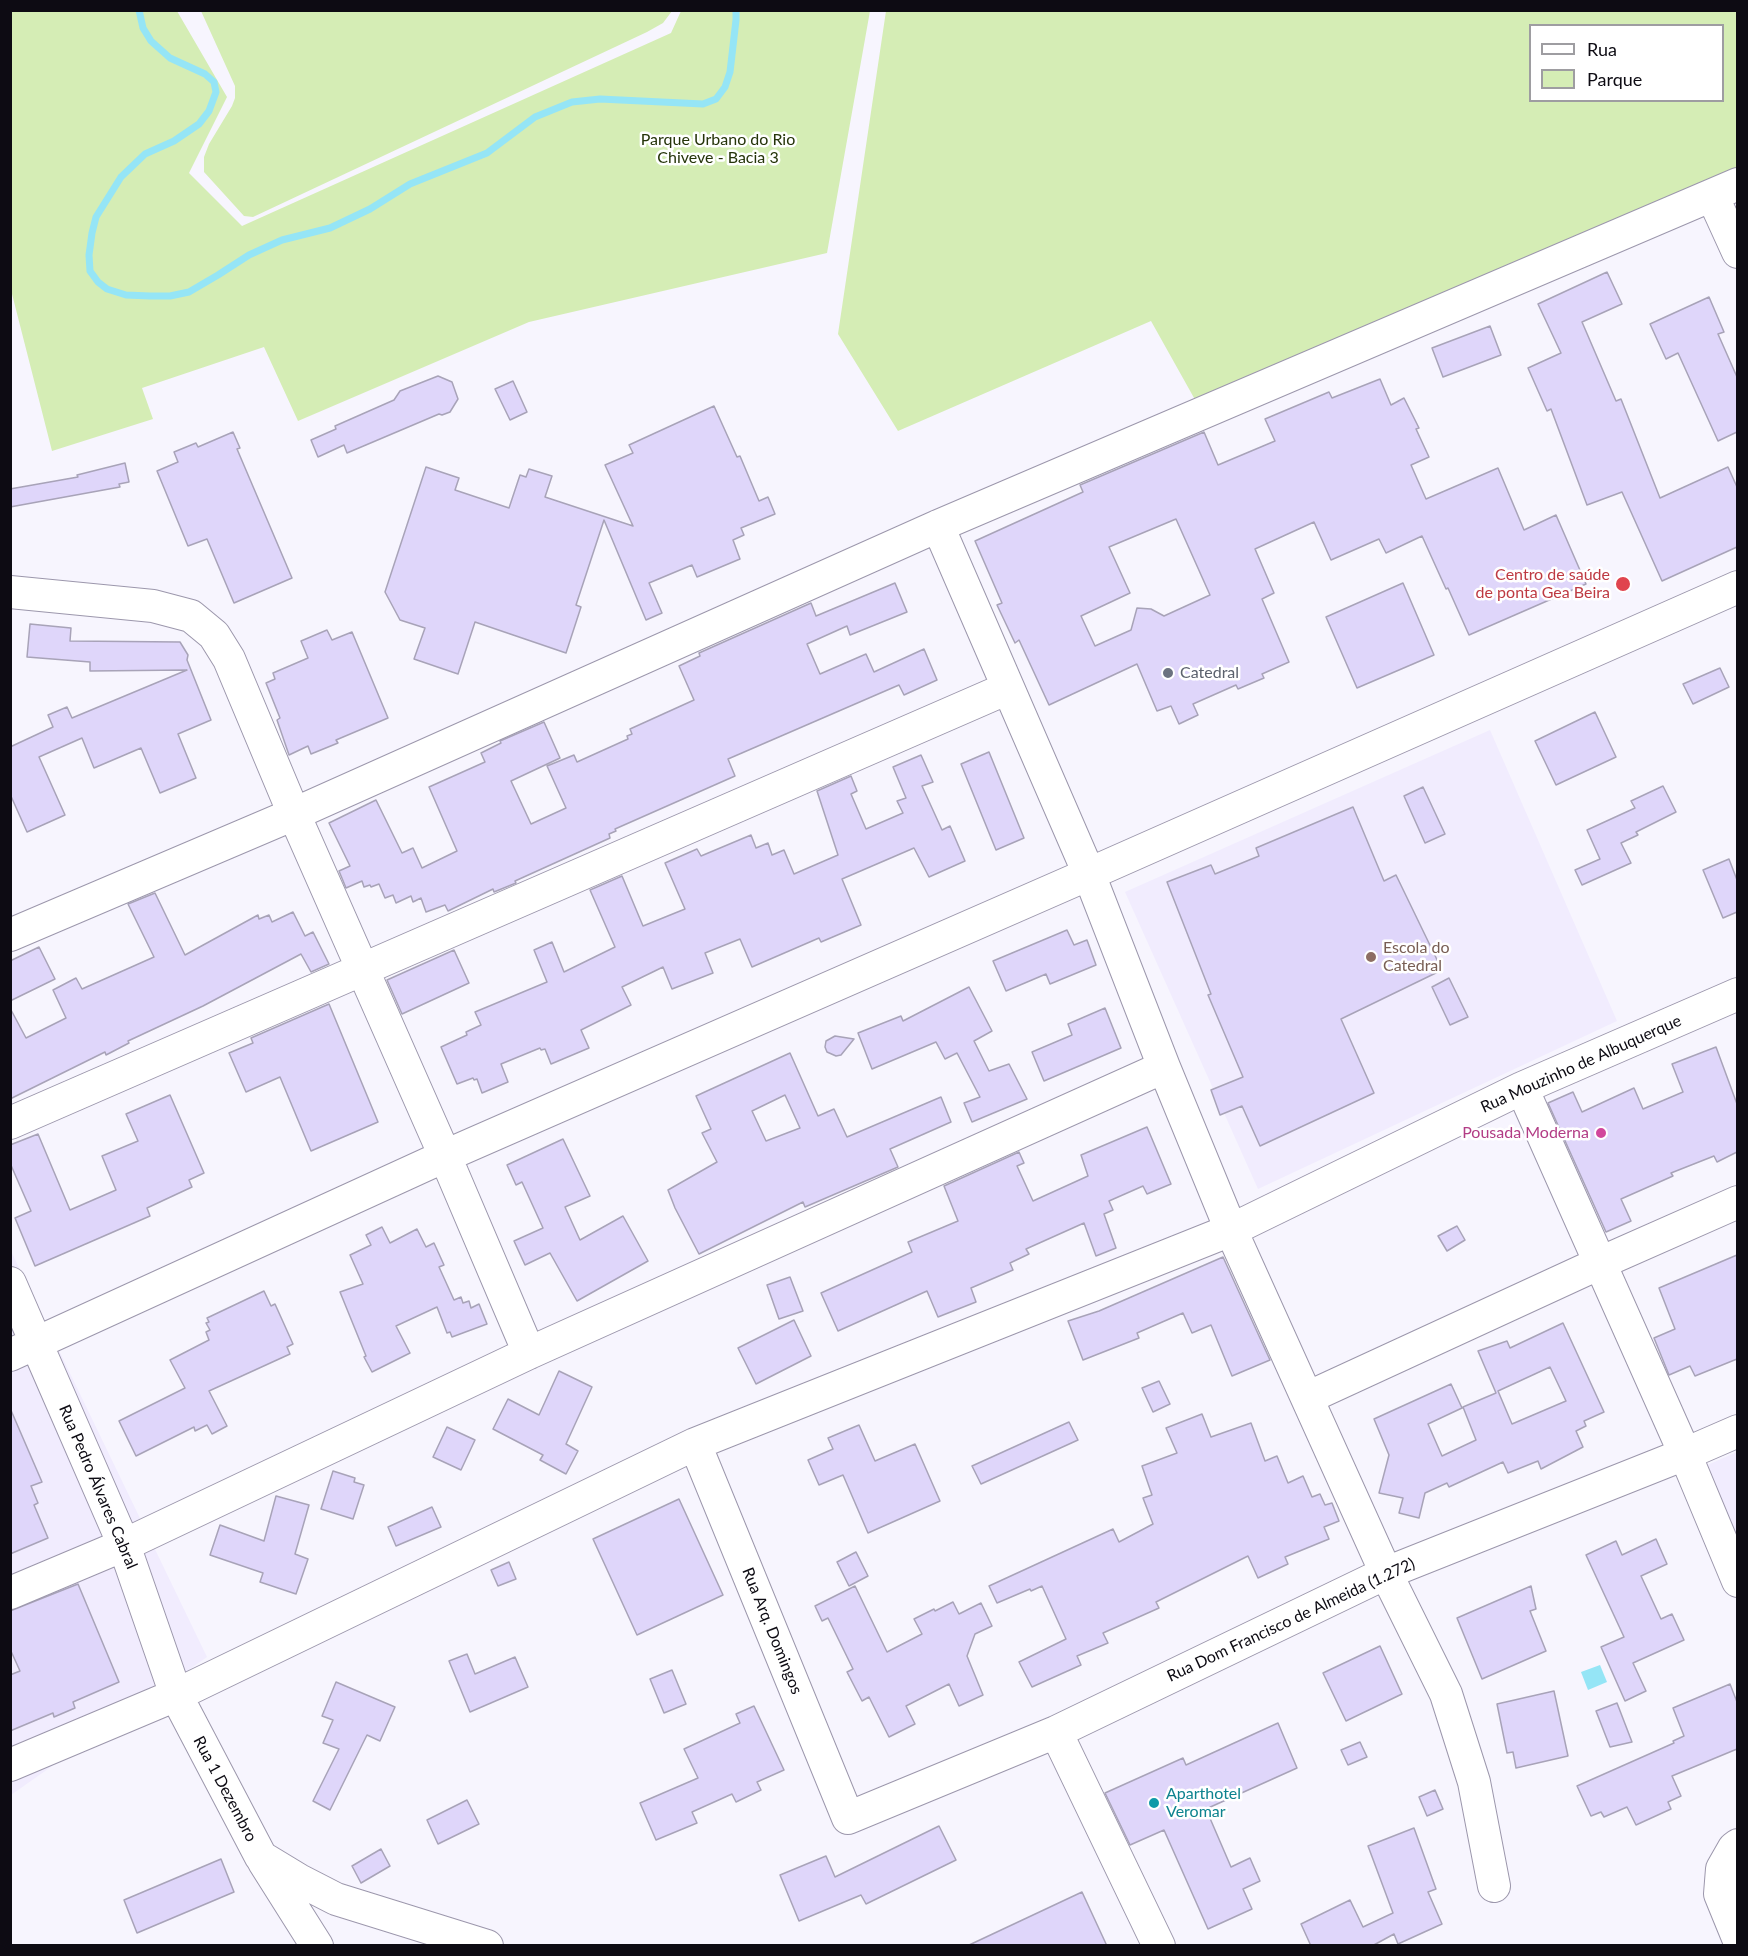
<!DOCTYPE html>
<html>
<head>
<meta charset="utf-8">
<style>
	body { margin:0 }
	#map { position:relative; width:1748px; height:1956px; overflow:hidden; background:#f7f5fe; font-family:Lato,sans-serif }
	canvas { display:block }
	.frame { position:absolute; inset:0; border:12px solid #0d0b13; pointer-events:none }
	.legend { position:absolute; left:1529px; top:24px; width:195px; height:78px; box-sizing:border-box; background:#fff; border:2px solid #9e9da1; margin:0; padding:8px 10px; list-style:none; font-size:18px; color:#0d0b13 }
	.legend li { display:flex; align-items:center; gap:12px; height:30px }
	.legend b { width:30px; border:2px solid #9e9da1 }
</style>
</head>
<body>
<div id="map">
<canvas width="1748" height="1956"></canvas>
<div class="frame"></div>
<ul class="legend">
<li><b style="height:8px;background:#fff"></b>Rua</li>
<li><b style="height:16px;background:#d5edb5"></b>Parque</li>
</ul>
</div>
<script>
const ctx = document.querySelector('canvas').getContext('2d');
ctx.lineJoin = 'round';
function fill(path, color) { ctx.fillStyle = color; ctx.fill(path, 'evenodd'); }
const shape = rows => new Path2D(rows.map(r => 'M' + r).join(''));
function trace(path, color, width, dash) { ctx.strokeStyle = color; ctx.lineWidth = width; ctx.lineCap = dash ? 'butt' : 'round'; ctx.setLineDash(dash || []); ctx.stroke(path); }
function drawText(font, color, halo, rows, align = 'center') {
  ctx.font = font + ' Lato,sans-serif'; ctx.lineWidth = 5; ctx.setLineDash([]); ctx.textBaseline = 'middle'; ctx.strokeStyle = halo; ctx.fillStyle = color; for (const [text, x, y, turn = 0] of rows) {
    ctx.save(); ctx.translate(x, y); ctx.rotate((+turn || 0) * Math.PI / 180); ctx.textAlign = isNaN(turn) ? turn : align; if (halo) ctx.strokeText(text, 0, 0); ctx.fillText(text, 0, 0); ctx.restore();
  }
}
const built = shape([
	[1490,730,1617,1021,1258,1189,1125,892],
	[10,1249,207,1657,11,1795,10,1795],
	[1737,1452,1737,1541,1705,1466]
]);
const green = shape([
	[10,11,177,11,227,97,189,173,242,226,671,33,681,11,870,11,827,253,529,322,298,421,264,347,142,388,153,419,52,451,11,290],
	[201,11,672,11,663,23,647,32,253,217,244,216,204,172,204,157,209,144,232,106,235,98,235,86],
	[886,11,1737,11,1737,172,1198,405,1151,321,898,431,838,334],
	[1530,26,1722,26,1722,100,1530,100]
]);
const water = shape([
	[1600,1665,1607,1682,1588,1690,1581,1672]
]);
const stream = shape([
	[139,10,143,28,151,41,170,58,205,74,214,82,216,92,209,111,199,124,174,141,145,154,121,177,96,217,92,233,89,255,90,271,98,282,107,289,126,295,150,296,170,296,189,292,218,275,249,255,282,240,330,228,370,209,410,184,487,153,535,117,572,102,600,99,703,104,716,99,725,87,730,72,736,20,736,10]
]);
const building = shape([
	[1607,272,1622,304,1582,322,1616,401,1621,399,1660,498,1728,467,1737,487,1737,547,1662,581,1622,492,1587,505,1551,409,1547,411,1528,368,1561,353,1538,304,1607,272],
	[1709,297,1724,332,1718,334,1737,377,1737,432,1718,441,1678,353,1666,359,1650,324,1709,297],
	[1490,326,1501,355,1443,377,1432,348,1490,326],
	[438,376,452,382,458,399,450,412,442,415,439,414,347,453,344,445,318,457,311,440,336,429,335,426,394,400,400,391,438,376],
	[1380,379,1391,405,1404,398,1419,428,1416,429,1429,457,1411,465,1426,499,1498,468,1524,530,1556,515,1586,584,1469,635,1448,588,1446,589,1422,536,1386,553,1379,539,1331,560,1314,522,1255,549,1274,593,1262,599,1289,662,1262,674,1264,678,1238,689,1236,685,1193,704,1198,715,1179,724,1171,706,1157,711,1137,664,1049,705,1019,640,1015,643,997,605,1002,603,975,541,1083,492,1080,485,1204,432,1218,465,1275,441,1265,419,1329,392,1332,398,1380,379],
	[1176,519,1210,595,1164,616,1151,609,1137,608,1131,630,1095,646,1081,616,1130,593,1109,547,1176,519],
	[513,381,527,412,510,420,495,389,513,381],
	[714,406,737,457,740,456,759,501,768,497,775,514,741,528,744,535,733,540,740,559,697,577,692,565,649,583,662,613,646,620,604,520,576,605,581,607,566,653,475,622,458,674,414,659,425,628,400,620,385,592,426,467,459,478,455,490,509,508,520,475,526,477,529,469,552,476,545,497,633,526,605,465,633,453,629,445,714,406],
	[233,432,240,448,237,449,292,578,234,603,207,539,188,546,157,471,178,462,174,452,196,443,198,447,233,432],
	[125,463,129,482,119,484,120,487,10,507,10,489,78,477,77,475,125,463],
	[895,583,907,612,850,635,847,626,807,644,820,674,866,654,874,672,924,649,937,680,904,695,899,685,728,759,735,776,615,829,616,831,609,834,610,838,515,881,516,883,494,892,493,889,448,911,445,905,426,912,421,898,413,902,411,896,396,903,393,895,385,898,379,884,371,887,370,885,364,887,362,881,346,888,339,871,350,866,329,823,376,800,402,853,413,848,422,868,457,851,429,787,485,762,481,753,501,743,500,741,544,722,560,758,511,781,531,824,566,808,547,766,574,755,577,762,628,739,627,736,632,734,630,729,694,700,679,666,700,656,699,653,811,603,816,616,895,583],
	[1403,583,1434,655,1357,688,1326,617,1403,583],
	[30,624,71,628,70,641,180,642,188,655,187,660,211,720,178,734,196,778,160,793,141,748,94,768,82,738,39,757,65,815,27,832,10,794,10,747,53,727,48,715,67,707,72,718,187,670,90,671,90,662,27,657,30,624],
	[327,630,332,640,352,632,388,718,336,740,338,743,311,754,308,746,289,755,277,720,280,718,266,683,275,679,273,673,308,658,301,641,327,630],
	[1720,668,1729,687,1693,704,1683,684,1720,668],
	[1595,712,1616,757,1556,785,1535,741,1595,712],
	[989,752,1024,838,996,850,961,764,989,752],
	[921,755,933,782,922,786,942,830,950,826,965,861,929,877,914,848,842,879,861,925,821,942,819,938,752,967,740,939,705,953,713,973,672,989,663,967,622,987,631,1005,581,1030,589,1048,551,1064,545,1049,541,1050,540,1048,501,1064,508,1082,482,1093,477,1079,474,1080,473,1078,457,1084,441,1047,467,1035,466,1032,481,1025,475,1012,547,982,534,950,552,942,564,972,615,947,590,890,622,876,643,926,685,909,665,863,697,849,701,856,751,835,756,848,768,843,772,855,784,850,794,874,838,855,817,791,851,776,857,791,851,794,866,829,903,813,897,801,906,798,893,767,921,755],
	[1663,786,1676,812,1636,832,1638,835,1621,843,1631,863,1582,885,1575,870,1600,859,1587,830,1635,808,1631,801,1663,786],
	[1423,787,1445,834,1425,843,1404,796,1423,787],
	[1353,807,1384,881,1396,875,1442,970,1341,1019,1374,1093,1260,1146,1242,1106,1220,1115,1211,1090,1243,1077,1208,995,1211,994,1167,882,1211,865,1215,874,1259,856,1256,848,1353,807],
	[1729,859,1737,880,1737,912,1723,918,1703,870,1729,859],
	[155,893,185,955,258,915,259,919,269,915,272,922,293,912,305,936,313,932,329,964,311,972,301,954,203,1006,128,1041,129,1043,106,1055,105,1052,10,1099,10,1008,26,1038,66,1018,53,990,76,978,82,989,154,957,128,904,155,893],
	[1067,930,1074,945,1087,940,1096,965,1050,984,1046,974,1006,991,993,961,1067,930],
	[39,947,55,979,10,1001,10,961,39,947],
	[454,950,469,983,402,1014,387,980,454,950],
	[1449,978,1468,1017,1450,1025,1432,987,1449,978],
	[969,987,992,1031,974,1041,989,1071,1009,1064,1027,1099,972,1122,964,1103,980,1097,957,1053,945,1059,936,1042,872,1069,858,1033,901,1016,903,1021,969,987],
	[329,1004,378,1122,311,1151,280,1077,246,1092,229,1053,253,1043,251,1038,329,1004],
	[1105,1008,1121,1048,1044,1081,1032,1052,1072,1035,1068,1024,1105,1008],
	[835,1036,854,1039,841,1055,836,1056,827,1052,825,1047,826,1041,835,1036],
	[1716,1047,1737,1104,1737,1152,1717,1162,1714,1156,1671,1173,1673,1176,1621,1199,1631,1221,1606,1232,1548,1103,1573,1092,1582,1112,1634,1088,1643,1109,1683,1092,1672,1064,1716,1047],
	[790,1053,818,1116,834,1109,847,1137,941,1097,951,1122,890,1149,898,1167,805,1207,803,1202,699,1254,675,1208,668,1190,717,1162,702,1133,711,1129,696,1096,790,1053],
	[785,1095,800,1128,766,1141,752,1111,785,1095],
	[170,1095,204,1173,189,1180,192,1187,147,1208,150,1216,35,1266,15,1218,31,1211,10,1163,10,1145,38,1134,70,1210,116,1190,102,1156,138,1141,126,1114,170,1095],
	[1147,1127,1171,1184,1147,1194,1143,1186,1109,1201,1113,1210,1104,1214,1116,1248,1096,1256,1084,1223,1026,1249,1029,1254,1010,1263,1013,1270,971,1288,976,1302,938,1317,927,1291,838,1331,821,1293,912,1252,908,1242,958,1221,944,1186,1019,1152,1024,1163,1017,1166,1033,1201,1088,1176,1081,1155,1147,1127],
	[563,1139,590,1196,565,1207,580,1240,623,1216,648,1261,577,1301,550,1253,525,1265,514,1241,543,1228,522,1182,516,1185,507,1165,563,1139],
	[1457,1226,1465,1240,1447,1251,1438,1236,1457,1226],
	[382,1227,390,1243,417,1229,426,1247,434,1243,444,1265,439,1267,454,1300,461,1297,463,1303,469,1301,471,1308,479,1304,487,1324,452,1337,450,1332,447,1333,437,1307,396,1326,410,1353,372,1372,364,1357,366,1356,340,1292,363,1284,350,1255,371,1245,366,1235,382,1227],
	[1737,1255,1737,1359,1695,1376,1690,1366,1669,1375,1654,1338,1675,1329,1659,1288,1737,1255],
	[1223,1257,1270,1360,1232,1376,1211,1325,1192,1333,1183,1313,1137,1333,1139,1338,1083,1360,1068,1321,1099,1311,1223,1257],
	[790,1277,803,1311,779,1319,767,1285,790,1277],
	[264,1291,271,1306,275,1304,293,1344,287,1347,290,1354,209,1391,227,1426,212,1434,207,1425,195,1431,194,1427,136,1456,119,1421,185,1388,170,1360,209,1340,206,1332,210,1330,206,1323,209,1322,207,1318,264,1291],
	[794,1320,811,1356,756,1384,738,1348,794,1320],
	[1563,1323,1604,1412,1584,1421,1586,1426,1576,1431,1583,1447,1541,1469,1538,1461,1508,1473,1503,1462,1449,1487,1447,1483,1425,1493,1419,1518,1399,1513,1403,1498,1379,1493,1389,1455,1374,1419,1451,1384,1462,1408,1428,1424,1442,1456,1476,1440,1463,1407,1496,1393,1478,1351,1507,1341,1510,1348,1563,1323],
	[1550,1367,1566,1401,1512,1424,1498,1391,1550,1367],
	[559,1371,592,1387,566,1444,578,1451,566,1474,540,1460,543,1455,493,1429,508,1399,539,1415,559,1371],
	[1159,1381,1170,1404,1153,1412,1142,1388,1159,1381],
	[10,1408,42,1482,31,1486,38,1503,34,1505,48,1538,10,1554,10,1408],
	[1202,1414,1211,1437,1251,1423,1265,1461,1277,1456,1288,1483,1303,1476,1312,1497,1320,1494,1325,1505,1332,1503,1339,1521,1324,1527,1329,1539,1285,1557,1288,1564,1258,1578,1248,1556,1156,1602,1159,1608,1103,1633,1108,1643,1077,1656,1081,1665,1032,1687,1019,1662,1066,1639,1042,1586,1031,1591,1030,1589,997,1603,989,1586,1113,1529,1119,1542,1153,1524,1143,1498,1152,1495,1142,1466,1177,1453,1166,1428,1202,1414],
	[1069,1422,1078,1440,981,1484,972,1466,1069,1422],
	[859,1425,875,1461,915,1444,940,1501,868,1533,843,1475,819,1485,808,1460,833,1449,828,1438,859,1425],
	[447,1427,475,1440,461,1470,433,1457,447,1427],
	[333,1471,355,1478,354,1482,364,1485,353,1519,321,1509,333,1471],
	[276,1496,309,1505,295,1554,308,1559,296,1594,260,1582,263,1573,210,1555,220,1525,264,1541,276,1496],
	[679,1499,723,1595,637,1635,593,1539,679,1499],
	[432,1507,441,1527,396,1546,388,1527,432,1507],
	[1656,1539,1667,1564,1641,1576,1661,1619,1672,1614,1684,1640,1633,1663,1646,1691,1625,1701,1601,1647,1624,1637,1586,1555,1616,1541,1622,1555,1656,1539],
	[856,1552,868,1576,849,1586,837,1562,856,1552],
	[509,1562,516,1579,498,1586,491,1570,509,1562],
	[78,1584,119,1682,73,1702,75,1708,54,1717,53,1713,10,1731,10,1675,20,1671,10,1649,10,1611,78,1584],
	[855,1586,887,1652,922,1634,914,1619,934,1609,935,1611,953,1602,959,1614,981,1603,992,1626,975,1634,967,1656,983,1695,959,1706,949,1684,906,1706,915,1724,889,1737,869,1697,862,1701,847,1672,853,1669,828,1618,822,1621,815,1606,855,1586],
	[1531,1586,1536,1609,1530,1611,1546,1651,1482,1679,1457,1618,1531,1586],
	[1380,1646,1402,1694,1346,1721,1323,1673,1380,1646],
	[467,1654,475,1674,515,1657,528,1687,470,1712,449,1661,467,1654],
	[672,1670,686,1704,664,1713,650,1679,672,1670],
	[336,1682,395,1707,380,1741,367,1735,330,1810,313,1801,339,1749,323,1743,333,1720,322,1716,336,1682],
	[1730,1684,1737,1702,1737,1749,1672,1776,1681,1796,1668,1802,1671,1809,1636,1825,1627,1807,1604,1817,1601,1812,1591,1816,1577,1786,1674,1743,1673,1741,1684,1736,1673,1708,1730,1684],
	[1554,1691,1568,1756,1516,1768,1513,1752,1507,1753,1497,1704,1554,1691],
	[1617,1703,1632,1742,1610,1747,1596,1711,1617,1703],
	[754,1706,784,1770,757,1782,761,1790,736,1802,732,1794,692,1812,697,1823,656,1840,640,1803,698,1778,684,1749,740,1723,736,1714,754,1706],
	[1278,1723,1297,1768,1206,1809,1231,1867,1250,1858,1260,1881,1243,1889,1252,1909,1208,1929,1164,1830,1130,1845,1105,1793,1183,1758,1186,1765,1278,1723],
	[1360,1742,1367,1757,1348,1765,1341,1750,1360,1742],
	[1435,1790,1443,1809,1427,1816,1419,1797,1435,1790],
	[467,1800,479,1824,438,1844,427,1820,467,1800],
	[939,1826,956,1860,866,1904,861,1895,799,1921,780,1875,826,1856,835,1877,939,1826],
	[1414,1828,1436,1889,1428,1892,1442,1924,1398,1944,1394,1934,1372,1946,1311,1946,1301,1924,1350,1900,1363,1927,1393,1913,1368,1846,1414,1828],
	[381,1849,390,1866,361,1883,352,1866,381,1849],
	[221,1859,234,1892,137,1933,124,1900,221,1859],
	[1082,1892,1107,1946,967,1946,1082,1892]
]);
const minor = shape([
	[1712,195,1738,252],
	[938,526,1089,874,1164,1067,1231,1230,1386,1573,1446,1694,1474,1782,1494,1886],
	[10,592,153,606,191,616,214,635,229,659,294,814,445,1156,529,1353],
	[10,935,294,814,938,526,1738,184],
	[1522,1088,1685,1454,1738,1581],
	[10,1123,1008,688],
	[10,1283,124,1545,176,1695,261,1857,299,1880,336,1899,487,1946],
	[10,1355,445,1156,1089,874,1738,587],
	[1307,1398,1600,1263,1738,1202],
	[695,1444,848,1818,1056,1732,1386,1573,1685,1454,1738,1431],
	[10,1593,124,1545,529,1353,1164,1067],
	[1056,1732,1159,1946],
	[10,1765,176,1695,695,1444,1231,1230,1522,1088,1738,994],
	[1738,1845,1734,1848,1722,1869,1720,1894,1738,1938],
	[264,1862,317,1946]
]);
const markers = [
	[1623,584,8,"#e0444e"],
	[1168,673,6,"#6b7280"],
	[1371,957,6,"#8d6e63"],
	[1601,1133,6,"#d1479c"],
	[1154,1803,6,"#0f9aa8"]
];
const parkNames = [
	["Parque Urbano do Rio",718,140],
	["Chiveve - Bacia 3",718,158]
];
const healthNames = [
	["Centro de saúde",1610,575],
	["de ponta Gea Beira",1610,593]
];
const worshipNames = [
	["Catedral",1180,673]
];
const educationNames = [
	["Escola do",1383,948],
	["Catedral",1383,966]
];
const streetNames = [
	["Rua Mouzinho de Albuquerque",1581,1064,-24],
	["Rua Pedro Álvares Cabral",98,1487,67],
	["Rua Dom Francisco de Almeida (1.272)",1291,1620,-25],
	["Rua Arq. Domingos",772,1631,68],
	["Rua 1 Dezembro",225,1789,62]
];
const hotelNames = [
	["Pousada Moderna",1589,1133]
];
const cultureNames = [
	["Aparthotel",1166,1794],
	["Veromar",1166,1812]
];
fill(built, '#f1ecfe');
fill(green, '#d5edb5');
fill(water, '#95e5f6');
trace(stream, '#95e5f6', 7);
fill(building, '#dfd6fa');
trace(building, '#a8a3b8', 1.5);
trace(minor, '#9c97ac', 34);
trace(minor, '#fff', 32);
for (const [x, y, r, color] of markers) { const dot = new Path2D(); dot.arc(x, y, r, 0, 2 * Math.PI); ctx.fillStyle = color; ctx.fill(dot); trace(dot, '#fff', 2); }
drawText('16px', '#253409', '#fff', parkNames);
drawText('16px', '#be3a42', '#fff', healthNames, 'right');
drawText('16px', '#5b616d', '#fff', worshipNames, 'left');
drawText('16px', '#785e54', '#fff', educationNames, 'left');
drawText('16px', '#0d0b13', '#fff', streetNames);
drawText('16px', '#b23c85', '#fff', hotelNames, 'right');
drawText('16px', '#0d838f', '#fff', cultureNames, 'left');
</script>
</body>
</html>
